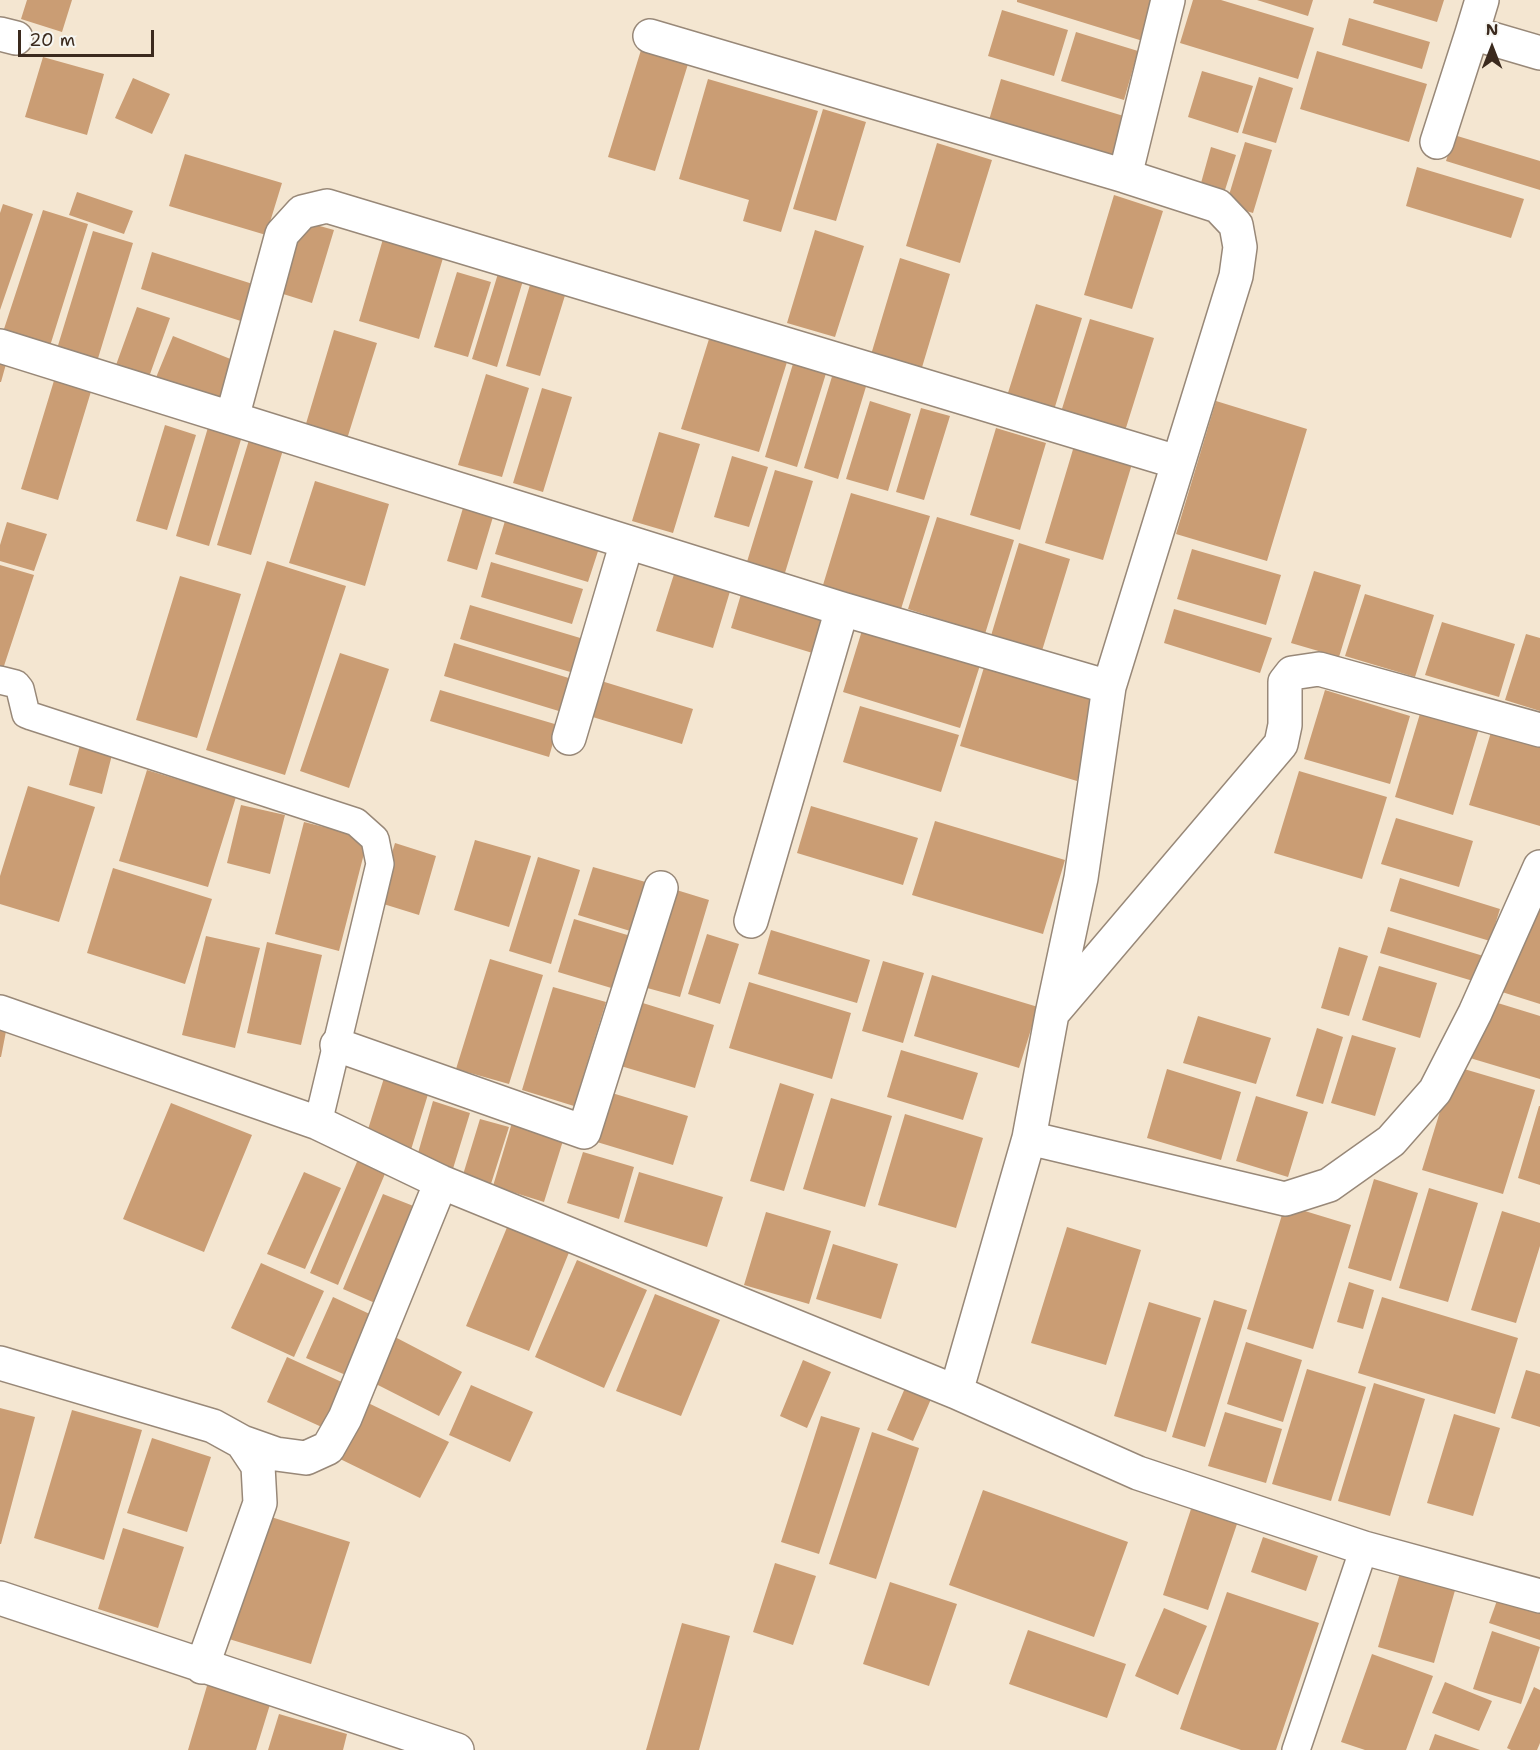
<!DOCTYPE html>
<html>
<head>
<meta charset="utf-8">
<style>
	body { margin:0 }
	#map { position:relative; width:1540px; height:1750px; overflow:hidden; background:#f4e6d1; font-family:"Shantell Sans",sans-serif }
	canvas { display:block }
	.north { position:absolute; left:1462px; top:18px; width:60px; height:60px; -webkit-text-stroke:4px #f6f6f2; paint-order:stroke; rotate:0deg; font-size:16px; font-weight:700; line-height:24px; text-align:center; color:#3b2a1e }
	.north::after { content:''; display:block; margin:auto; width:21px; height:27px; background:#3b2a1e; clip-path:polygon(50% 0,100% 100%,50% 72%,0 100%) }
	.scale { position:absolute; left:18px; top:30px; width:136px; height:27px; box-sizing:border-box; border:3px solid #3b2a1e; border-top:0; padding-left:8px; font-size:18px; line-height:21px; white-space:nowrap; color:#3b2a1e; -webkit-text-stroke:4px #f6f6f2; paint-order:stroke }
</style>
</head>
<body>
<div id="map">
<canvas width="1540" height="1750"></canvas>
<div class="north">N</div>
<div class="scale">20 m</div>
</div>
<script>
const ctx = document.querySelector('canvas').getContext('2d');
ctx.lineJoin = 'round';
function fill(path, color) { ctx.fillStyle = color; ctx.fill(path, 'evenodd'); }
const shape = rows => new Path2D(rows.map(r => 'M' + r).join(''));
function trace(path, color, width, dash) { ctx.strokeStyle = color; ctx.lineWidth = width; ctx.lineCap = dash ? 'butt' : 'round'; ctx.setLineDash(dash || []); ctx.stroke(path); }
const building = shape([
	[27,0,72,0,62,32,21,19],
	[1017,0,1159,0,1146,42,1017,2],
	[1193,0,1221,0,1314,28,1298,79,1180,43],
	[1257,0,1313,0,1308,16],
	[1374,0,1444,0,1437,22,1373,3],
	[1002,10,1068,30,1054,76,988,56],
	[1349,18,1430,42,1422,69,1342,45],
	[1076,32,1138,51,1124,100,1061,81],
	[641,50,688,64,655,171,608,157],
	[1317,51,1427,84,1409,142,1300,109],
	[43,57,104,74,87,135,25,117],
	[1202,71,1253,86,1238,133,1188,117],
	[1259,77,1293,88,1276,143,1242,133],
	[133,78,170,94,152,134,115,118],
	[708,79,818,111,781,232,743,221,749,200,679,179],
	[1001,79,1127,117,1112,164,987,127],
	[823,109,866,122,836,221,793,209],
	[1454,135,1540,161,1540,190,1446,161],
	[1245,142,1272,150,1253,213,1226,205],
	[937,143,992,160,960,263,906,246],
	[1211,147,1236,155,1225,190,1201,183],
	[185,154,282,183,266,235,169,206],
	[1417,167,1524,199,1511,238,1406,206],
	[77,192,133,211,124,234,69,215],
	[1114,195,1163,211,1132,309,1084,295],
	[3,204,33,214,0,310,0,213],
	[43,210,88,224,50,346,3,332],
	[302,221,334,230,312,303,280,293],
	[815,230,864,246,835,337,787,323],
	[93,231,133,243,96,365,56,352],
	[383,239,443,258,419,339,359,321],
	[152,252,259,286,247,323,141,289],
	[900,258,950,274,920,374,870,358],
	[500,267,525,274,497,367,472,359],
	[457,272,491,282,468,357,434,347],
	[532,278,567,289,540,376,506,366],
	[1036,304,1082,318,1054,410,1007,396],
	[137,307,170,318,149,377,116,365],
	[1090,319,1154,338,1125,431,1061,412],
	[334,330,377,343,347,439,305,427],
	[173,336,238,362,219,405,155,380],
	[709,339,787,362,759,452,681,429],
	[795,357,828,367,797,467,765,457],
	[0,362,6,364,1,382,0,382],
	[834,370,868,380,838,479,804,468],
	[56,374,93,385,58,500,21,489],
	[486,374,529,388,502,477,458,465],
	[542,388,572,397,543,492,513,483],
	[870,401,911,414,888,491,846,479],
	[1216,401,1307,429,1267,561,1176,534],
	[921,408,950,416,924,500,896,492],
	[209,424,243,433,209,546,176,536],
	[165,425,196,435,167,530,136,521],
	[996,428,1046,443,1020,530,970,515],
	[659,432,700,444,673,533,632,521],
	[249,440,283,450,251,555,217,545],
	[1074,446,1132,464,1103,560,1045,543],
	[732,456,768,467,749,527,714,517],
	[775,470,813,481,784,576,746,565],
	[315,481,389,504,365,586,289,563],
	[851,493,930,516,901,609,823,585],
	[466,498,496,507,477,570,447,561],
	[508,511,602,539,588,582,495,554],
	[937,517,1014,540,985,634,908,609],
	[7,522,47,534,34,571,0,561,0,545],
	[1019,543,1070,559,1041,654,990,639],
	[1192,549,1281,575,1266,625,1177,599],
	[267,561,346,586,285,775,206,750],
	[491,562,583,589,572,624,481,597],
	[0,565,34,575,2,672,0,671],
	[675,571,731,588,713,648,656,631],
	[1314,571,1361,585,1339,657,1291,643],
	[180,576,241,594,197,738,136,720],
	[742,591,830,618,819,655,731,628],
	[1365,594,1434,615,1415,677,1345,656],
	[470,605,587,640,577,674,460,639],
	[1174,609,1272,638,1260,673,1164,643],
	[1442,622,1515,644,1499,697,1425,675],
	[864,624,982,659,960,728,843,692],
	[1526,634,1540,638,1540,711,1505,700],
	[454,643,572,679,562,712,444,676],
	[340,653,389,669,349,788,300,771],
	[985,664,1102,699,1077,781,960,746],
	[598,680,693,709,682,744,586,715],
	[440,690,558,725,549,757,430,721],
	[1325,690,1410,716,1390,784,1304,759],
	[860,706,959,735,941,792,843,762],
	[1422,707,1480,725,1453,815,1395,797],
	[1492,729,1540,743,1540,826,1469,805],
	[82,738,114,747,102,794,69,785],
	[147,770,236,797,208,887,119,861],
	[1299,771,1387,797,1362,879,1274,853],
	[28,786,95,807,59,922,0,904,0,876],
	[241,805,285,815,270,874,227,863],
	[811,806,918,838,903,885,797,853],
	[1396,818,1473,841,1459,887,1381,864],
	[935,821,1065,860,1043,934,912,895],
	[304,822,368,838,339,951,275,934],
	[475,840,531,856,509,927,454,910],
	[395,843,436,856,419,915,377,902],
	[538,857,580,870,551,964,509,951],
	[593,867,656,885,640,934,578,915],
	[113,868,212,899,185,984,87,953],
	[1400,878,1500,909,1490,941,1390,911],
	[670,888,709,900,680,997,640,986],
	[1540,897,1540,1004,1502,992],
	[574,919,634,937,618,990,558,972],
	[1388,927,1490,958,1483,984,1380,953],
	[771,930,870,960,857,1003,758,974],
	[707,934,739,944,720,1004,688,994],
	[206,936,260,948,235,1048,182,1035],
	[267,942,322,955,301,1045,247,1033],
	[1339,947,1368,956,1349,1016,1321,1008],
	[490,959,543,975,509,1084,456,1069],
	[883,961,924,973,903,1043,862,1031],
	[1379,966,1437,983,1420,1038,1362,1020],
	[932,975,1038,1007,1019,1068,914,1036],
	[749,982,851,1013,832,1079,729,1048],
	[553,987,606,1002,574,1106,522,1090],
	[633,1000,714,1025,695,1088,614,1064],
	[1488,1000,1540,1016,1540,1079,1470,1058],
	[0,1014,9,1016,1,1057,0,1057],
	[1198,1016,1271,1038,1256,1084,1183,1063],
	[1317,1028,1343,1037,1323,1104,1296,1096],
	[1352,1035,1396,1048,1375,1116,1331,1103],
	[901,1050,978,1073,963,1120,887,1097],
	[1454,1066,1535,1090,1503,1194,1422,1170],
	[1167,1069,1241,1092,1221,1160,1147,1138],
	[384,1078,429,1091,410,1153,365,1139],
	[780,1083,814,1094,784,1191,750,1181],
	[602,1090,688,1116,673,1165,587,1139],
	[1256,1096,1308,1112,1288,1177,1236,1161],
	[831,1098,892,1116,865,1207,803,1189],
	[433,1101,470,1113,452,1172,416,1160],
	[171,1103,252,1135,204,1252,123,1219],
	[1539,1106,1540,1106,1540,1185,1518,1178],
	[905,1114,983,1138,956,1228,878,1205],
	[514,1116,566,1131,544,1202,493,1186],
	[480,1119,509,1127,490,1187,462,1178],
	[583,1152,634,1167,619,1219,567,1203],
	[359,1157,387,1169,338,1285,310,1273],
	[304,1172,341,1188,305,1269,267,1254],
	[639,1172,723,1197,707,1247,624,1222],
	[1374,1179,1418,1193,1391,1281,1348,1268],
	[1429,1188,1478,1203,1448,1302,1399,1288],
	[383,1194,416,1207,375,1303,343,1289],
	[1285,1205,1351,1225,1313,1349,1247,1329],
	[1502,1211,1540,1223,1540,1246,1516,1323,1471,1310],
	[766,1212,831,1231,809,1304,744,1285],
	[508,1225,570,1250,529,1351,466,1326],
	[1067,1227,1141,1250,1106,1365,1031,1343],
	[833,1244,898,1264,881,1319,816,1299],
	[577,1260,647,1290,604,1388,535,1357],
	[261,1263,324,1291,294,1357,231,1328],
	[1349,1282,1374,1290,1363,1329,1337,1322],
	[655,1294,720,1320,681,1416,616,1391],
	[333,1297,374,1316,348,1376,306,1358],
	[1382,1297,1518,1338,1495,1414,1358,1373],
	[1214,1300,1247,1310,1205,1447,1172,1437],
	[1149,1302,1201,1318,1166,1432,1114,1416],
	[395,1337,462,1372,439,1416,372,1382],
	[1246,1342,1302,1360,1283,1422,1227,1404],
	[287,1357,346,1384,326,1429,267,1402],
	[803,1360,831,1372,807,1428,780,1416],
	[1307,1369,1366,1387,1331,1501,1272,1484],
	[1526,1370,1540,1374,1540,1427,1511,1418],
	[1374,1383,1425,1399,1390,1516,1338,1501],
	[471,1385,533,1412,510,1462,449,1435],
	[905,1388,931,1399,913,1441,887,1430],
	[364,1401,449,1442,420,1498,336,1457],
	[0,1408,35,1417,1,1544,0,1544],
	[72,1410,142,1430,104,1560,34,1538],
	[1225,1412,1282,1429,1266,1483,1208,1466],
	[1454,1414,1500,1428,1473,1516,1427,1503],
	[821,1416,860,1428,819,1554,781,1542],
	[872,1432,919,1448,876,1579,829,1564],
	[152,1438,211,1457,187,1532,127,1513],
	[983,1490,1128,1542,1094,1637,949,1585],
	[1191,1509,1237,1524,1208,1610,1163,1595],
	[268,1516,350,1542,311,1664,229,1639],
	[123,1528,184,1547,158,1628,98,1609],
	[1263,1537,1318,1556,1306,1591,1251,1572],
	[775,1563,816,1576,793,1645,753,1632],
	[1401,1570,1456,1587,1434,1663,1378,1647],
	[890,1582,957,1604,929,1686,863,1664],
	[1227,1592,1319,1623,1276,1750,1241,1750,1180,1729],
	[1500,1592,1540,1605,1540,1640,1489,1623],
	[1164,1608,1207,1626,1178,1695,1135,1676],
	[682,1623,730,1636,699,1750,646,1750],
	[1028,1630,1126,1664,1107,1718,1009,1684],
	[1492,1631,1540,1647,1521,1704,1473,1689],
	[1372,1654,1433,1676,1406,1750,1365,1750,1341,1742],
	[209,1679,272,1698,256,1750,188,1750],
	[1445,1682,1492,1701,1479,1731,1432,1713],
	[1534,1687,1540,1690,1540,1743,1537,1750,1511,1750,1507,1748],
	[279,1714,347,1734,343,1750,268,1750],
	[1435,1734,1480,1750,1429,1750]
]);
const service = shape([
	[0,680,16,684,20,689,26,714,31,716,356,822,375,839,380,864,318,1123],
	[1296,1750,1364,1548]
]);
const minor = shape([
	[1482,0,1472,33,1540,53],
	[0,34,16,38],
	[650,36,1125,176,1218,206,1236,225,1240,247,1236,276,1109,687,1081,878,1052,1014,1029,1138,956,1392],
	[1437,142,1472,33],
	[1125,176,1168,0],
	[0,346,842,609,1109,687],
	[232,418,282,234,302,212,327,206,1177,462],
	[569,738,627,542],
	[751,921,842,609],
	[1055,1010,1281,744,1285,725,1285,682,1292,673,1319,669,1540,730],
	[0,1012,318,1123,441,1182,956,1392,1138,1473,1364,1548,1540,1596],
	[337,1045,584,1132,661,888],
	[1029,1138,1285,1199,1329,1185,1391,1141,1435,1091,1475,1013,1540,867],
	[0,1363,213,1426,242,1442,258,1466,260,1503,202,1667],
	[242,1442,276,1454,306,1458,328,1448,345,1418,441,1182],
	[0,1598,457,1750]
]);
fill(building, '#ca9d74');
trace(service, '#988878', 30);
trace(minor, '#988878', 36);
trace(service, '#fff', 27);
trace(minor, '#fff', 33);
</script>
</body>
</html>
